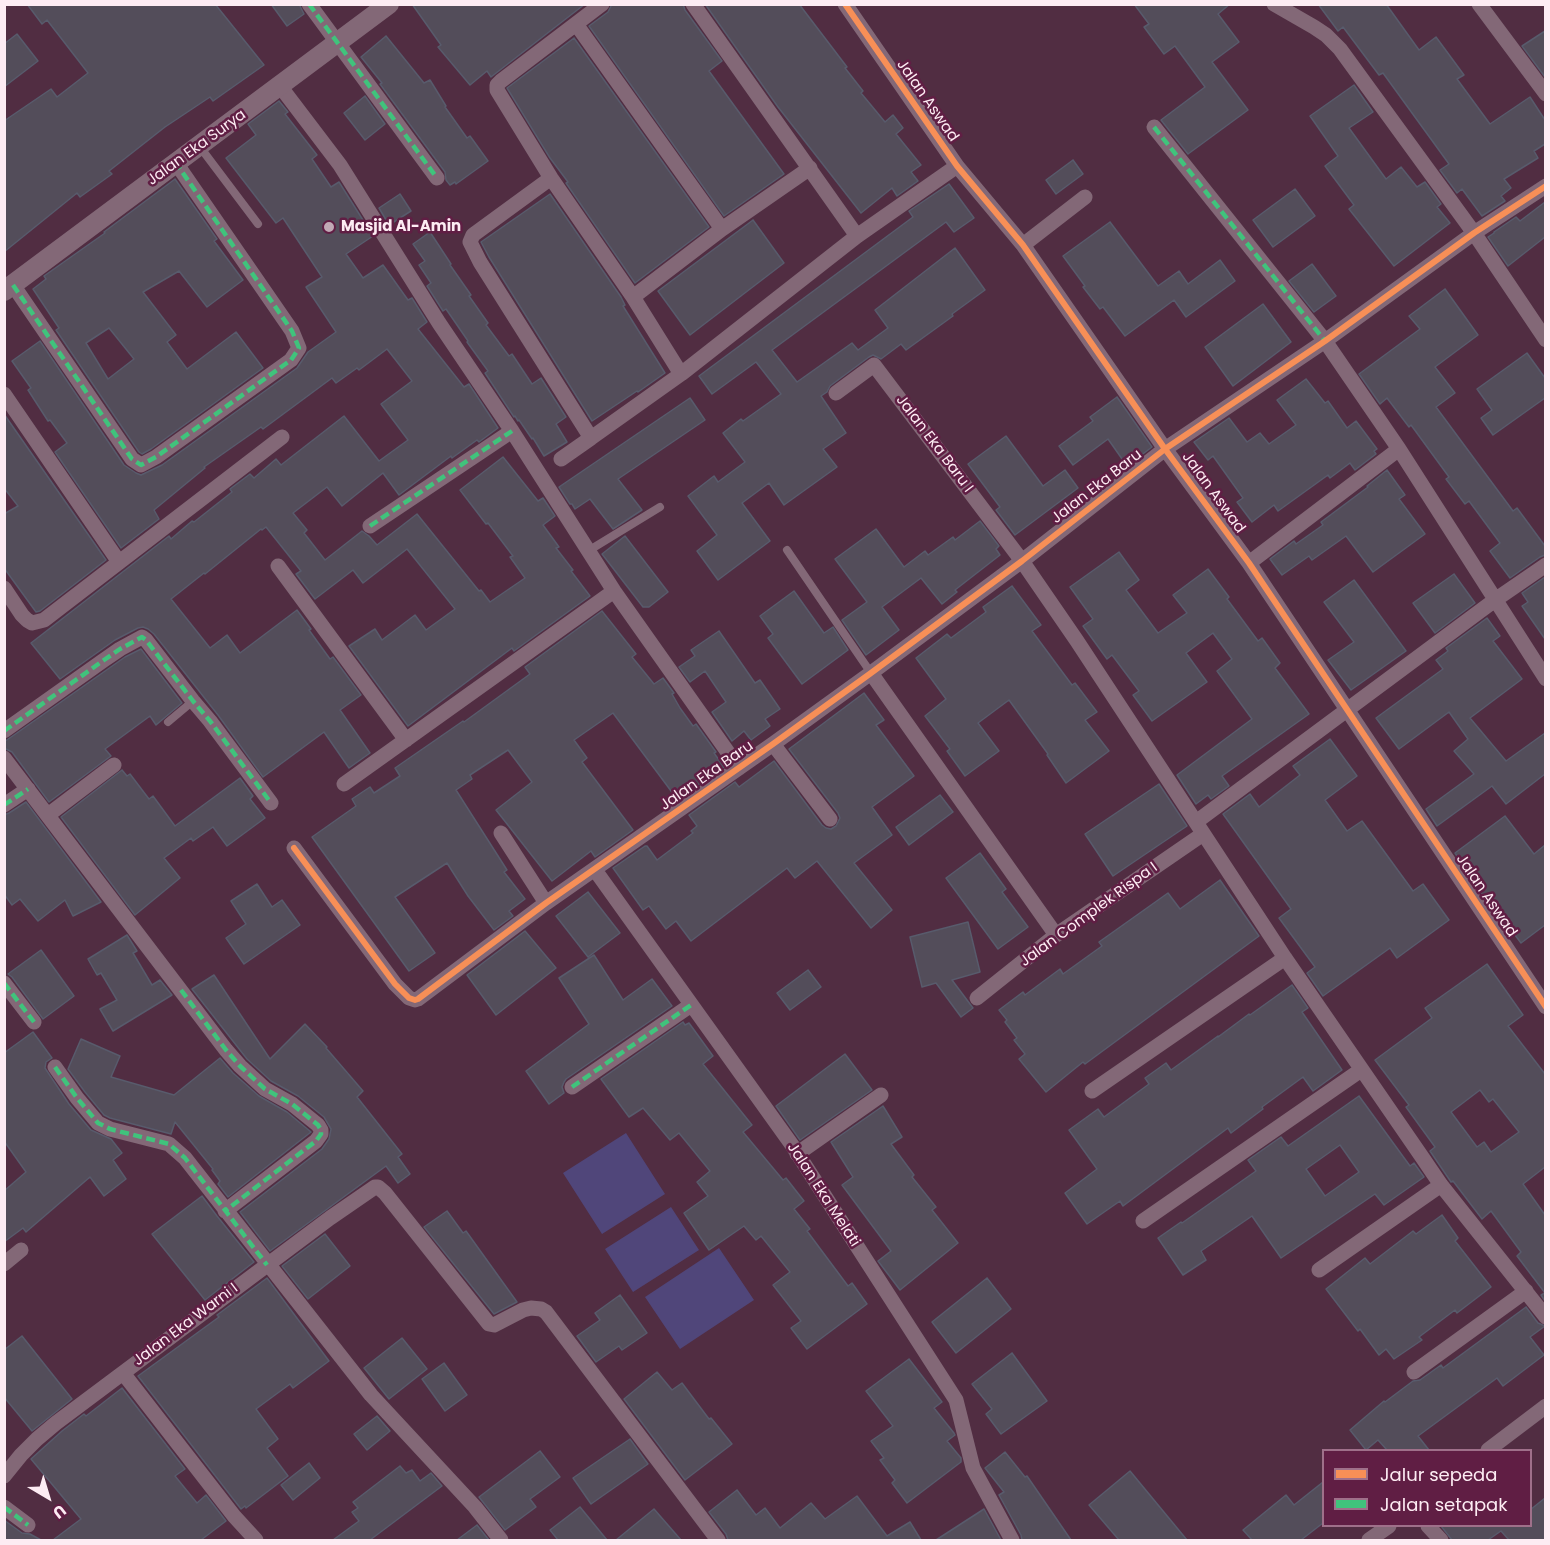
<!DOCTYPE html>
<html>
<head>
<meta charset="utf-8">
<style>
	body { margin:0 }
	#map { position:relative; width:1550px; height:1545px; overflow:hidden; background:#512d42; font-family:Poppins,sans-serif }
	canvas { display:block }
	.frame { position:absolute; inset:0; border:6px solid #fdecf3; pointer-events:none }
	.legend { position:absolute; left:1322px; top:1449px; width:210px; height:78px; box-sizing:border-box; background:#601e44; border:2px solid #9f708a; margin:0; padding:8px 10px; list-style:none; font-size:18px; color:#fdecf3 }
	.legend li { display:flex; align-items:center; gap:12px; height:30px }
	.legend b { width:30px; border:2px solid #9f708a }
	.north { position:absolute; left:18px; top:1467px; width:60px; height:60px; -webkit-text-stroke:4px #601e44; paint-order:stroke; rotate:142deg; font-size:16px; font-weight:700; line-height:24px; text-align:center; color:#fdecf3 }
	.north::after { content:''; display:block; margin:auto; width:21px; height:27px; background:#fdecf3; clip-path:polygon(50% 0,100% 100%,50% 72%,0 100%) }
</style>
</head>
<body>
<div id="map">
<canvas width="1550" height="1545"></canvas>
<div class="frame"></div>
<ul class="legend">
<li><b style="height:8px;background:#f78f57"></b>Jalur sepeda</li>
<li><b style="height:8px;background:#40c37c"></b>Jalan setapak</li>
</ul>
<div class="north">U</div>
</div>
<script>
const ctx = document.querySelector('canvas').getContext('2d');
ctx.lineJoin = 'round';
function fill(path, color) { ctx.fillStyle = color; ctx.fill(path, 'evenodd'); }
const shape = rows => new Path2D(rows.map(r => 'M' + r).join(''));
function trace(path, color, width, dash) { ctx.strokeStyle = color; ctx.lineWidth = width; ctx.lineCap = dash ? 'butt' : 'round'; ctx.setLineDash(dash || []); ctx.stroke(path); }
function drawText(font, color, halo, rows, align = 'center') {
  ctx.font = font + ' Poppins,sans-serif'; ctx.lineWidth = 5; ctx.setLineDash([]); ctx.textBaseline = 'middle'; ctx.strokeStyle = halo; ctx.fillStyle = color; for (const [text, x, y, turn = 0] of rows) {
    ctx.save(); ctx.translate(x, y); ctx.rotate((+turn || 0) * Math.PI / 180); ctx.textAlign = isNaN(turn) ? turn : align; if (halo) ctx.strokeText(text, 0, 0); ctx.fillText(text, 0, 0); ctx.restore();
  }
}
const water = shape([
	[626,1133,665,1194,602,1234,563,1173],
	[671,1207,699,1250,633,1292,605,1249],
	[719,1248,754,1300,680,1349,645,1297]
]);
const building = shape([
	[27,4,215,4,264,65,213,101,210,97,165,127,109,171,112,174,80,197,77,193,4,252,4,121,51,89,57,97,88,73,47,20,42,24,27,4],
	[271,4,299,4,304,14,287,26,271,4],
	[412,4,585,4,491,77,487,71,470,85,438,47,441,45,412,4],
	[612,4,683,4,685,10,722,61,709,71,784,174,724,216,589,26,608,12,612,4],
	[705,4,799,4,847,67,845,68,863,91,861,93,885,122,893,115,903,128,896,134,921,165,911,172,918,181,897,196,892,188,861,213,778,107,705,4],
	[1134,4,1230,4,1218,14,1239,42,1212,62,1248,110,1188,154,1161,120,1205,87,1175,46,1164,54,1144,27,1149,24,1134,4],
	[1318,4,1386,4,1419,50,1436,37,1464,75,1457,79,1490,124,1530,97,1545,120,1545,144,1534,151,1538,158,1504,179,1511,188,1501,196,1505,201,1482,216,1462,189,1457,193,1440,170,1449,164,1383,73,1379,75,1343,27,1338,31,1318,4],
	[1545,31,1545,77,1522,46,1545,31],
	[17,34,38,61,4,87,4,44,17,34],
	[386,36,424,83,430,80,446,106,445,107,467,138,470,136,488,161,456,184,455,182,450,185,446,180,445,172,380,84,382,83,361,57,386,36],
	[574,38,709,227,635,283,566,183,568,182,550,158,507,88,574,38],
	[1354,85,1373,112,1349,128,1386,179,1401,167,1417,187,1425,182,1441,204,1437,207,1450,223,1394,266,1349,209,1354,205,1325,166,1338,156,1310,116,1354,85],
	[365,96,385,124,365,140,344,113,365,96],
	[279,101,288,112,285,114,317,155,312,159,331,187,339,182,373,236,346,254,363,278,383,265,408,300,412,298,427,322,418,329,464,387,469,384,498,428,479,442,477,440,452,458,451,456,399,495,383,473,342,506,327,487,293,513,307,530,304,533,325,560,362,531,369,536,377,545,417,514,479,591,481,590,490,602,525,578,510,557,513,556,488,523,486,524,460,490,503,457,538,501,543,498,555,516,543,525,559,547,556,548,573,570,571,571,590,596,514,651,512,648,408,726,349,646,375,629,382,640,415,615,426,630,455,609,407,549,363,583,353,570,315,599,296,574,301,571,266,527,262,530,261,529,205,574,204,573,171,599,210,648,227,635,240,653,297,610,311,629,309,630,330,659,333,657,361,695,340,710,370,753,349,768,324,732,263,777,218,715,154,634,148,629,143,627,138,628,115,640,60,679,31,643,169,536,171,539,192,521,194,522,232,492,230,489,250,474,254,478,276,459,281,465,344,416,379,461,408,440,381,404,412,381,387,349,359,370,357,368,336,383,332,378,263,429,261,427,204,467,205,468,154,510,159,519,121,548,55,452,67,443,50,420,48,421,28,390,31,388,12,361,40,341,124,465,136,473,141,475,162,465,297,368,308,352,336,332,306,287,322,277,283,218,276,223,226,158,256,135,248,124,279,101],
	[1073,160,1083,174,1056,194,1046,180,1073,160],
	[175,179,217,239,214,241,243,280,207,307,179,271,143,292,176,335,167,342,187,369,236,332,263,368,151,449,142,454,139,452,56,330,59,328,33,289,46,279,44,276,105,233,104,232,175,179],
	[109,328,134,359,108,379,86,343,109,328],
	[949,184,974,218,954,232,946,222,772,350,797,382,852,343,858,350,888,328,875,310,955,248,985,290,952,314,953,316,906,350,901,344,881,359,873,355,869,357,830,386,827,392,821,396,846,433,823,449,837,467,784,505,769,483,742,503,770,541,718,580,697,551,717,535,688,496,714,476,718,482,745,462,723,433,741,419,743,421,781,394,756,362,712,394,699,376,913,217,909,211,949,184],
	[1295,189,1315,216,1273,247,1253,220,1295,189],
	[400,194,411,211,389,225,379,208,400,194],
	[550,194,621,297,625,305,623,306,665,373,638,392,637,391,592,421,489,257,481,242,550,194],
	[1545,202,1545,237,1508,266,1488,237,1494,233,1494,232,1516,217,1520,221,1545,202],
	[753,220,784,263,690,335,658,291,753,220],
	[1110,222,1158,286,1179,271,1188,284,1220,260,1235,281,1186,317,1174,300,1125,336,1103,307,1100,309,1083,287,1085,286,1063,256,1110,222],
	[430,232,451,264,450,265,471,295,469,296,488,323,486,325,509,356,512,354,532,384,541,378,566,417,556,424,567,442,544,456,533,438,532,439,519,420,518,421,515,416,514,417,485,373,488,371,467,342,468,341,446,309,443,311,427,286,431,283,419,265,425,261,413,244,430,232],
	[1312,264,1336,296,1314,312,1289,281,1312,264],
	[1445,289,1478,335,1435,367,1455,393,1436,407,1513,511,1517,508,1545,546,1545,555,1540,557,1510,578,1490,551,1500,543,1469,501,1465,504,1446,479,1449,477,1411,425,1409,427,1387,398,1380,404,1359,374,1420,329,1409,316,1445,289],
	[1263,304,1291,342,1233,386,1205,347,1263,304],
	[1527,353,1545,378,1545,398,1493,435,1481,418,1492,410,1477,389,1527,353],
	[1306,379,1325,403,1328,401,1347,428,1356,421,1377,449,1374,451,1376,454,1355,470,1350,463,1330,478,1328,475,1278,511,1274,505,1252,522,1237,502,1243,498,1213,456,1208,460,1194,442,1229,418,1247,442,1260,433,1269,444,1296,425,1277,400,1306,379],
	[1117,397,1152,447,1127,466,1108,439,1073,465,1059,446,1093,421,1090,417,1117,397],
	[690,398,705,420,618,479,642,510,613,529,590,499,575,509,572,504,570,504,559,487,690,398],
	[4,414,106,560,40,611,36,612,4,568,4,514,18,506,4,488,4,414],
	[1006,436,1043,486,1065,470,1078,488,1015,535,996,510,1000,507,968,464,1006,436],
	[1387,470,1405,495,1399,499,1425,534,1373,572,1346,536,1312,560,1309,556,1282,575,1270,559,1294,541,1296,544,1323,525,1321,522,1368,487,1367,486,1387,470],
	[980,521,999,546,996,549,1000,555,955,590,957,592,942,604,921,578,882,607,899,630,866,655,842,620,867,602,835,559,876,529,904,567,925,551,928,555,953,537,955,540,980,521],
	[625,536,668,592,649,607,643,607,602,554,625,536],
	[1119,552,1139,580,1126,590,1158,633,1187,613,1173,595,1208,569,1229,597,1227,599,1258,641,1262,638,1280,663,1275,668,1309,714,1222,776,1229,786,1211,799,1208,795,1196,804,1177,775,1252,719,1217,671,1232,659,1213,633,1186,653,1207,682,1152,721,1133,695,1139,691,1112,655,1107,659,1083,626,1093,619,1070,587,1119,552],
	[1454,574,1475,603,1435,633,1413,603,1454,574],
	[1545,577,1545,639,1522,606,1528,602,1522,593,1545,577],
	[1354,580,1406,651,1351,690,1328,660,1354,642,1324,602,1354,580],
	[1012,586,1041,625,1032,631,1072,685,1075,683,1097,712,1085,720,1109,751,1066,783,1047,755,1048,754,1009,700,978,723,999,751,965,776,947,751,950,749,925,716,946,699,916,658,947,634,951,638,986,612,983,607,1012,586],
	[794,591,824,633,833,627,848,650,802,684,768,638,773,634,760,616,794,591],
	[602,611,636,654,632,657,654,684,663,678,674,693,672,694,680,708,693,726,696,724,716,752,714,753,724,767,677,799,613,713,574,740,587,758,582,762,633,830,595,857,591,851,552,881,496,810,532,782,508,750,470,775,472,779,456,790,507,870,504,872,525,899,509,911,513,916,494,930,468,896,447,863,395,897,435,953,409,971,312,837,356,806,352,799,370,787,374,793,400,776,395,768,463,721,464,722,530,674,525,667,602,611],
	[1487,618,1500,636,1493,641,1522,679,1470,718,1506,761,1545,733,1545,774,1506,804,1492,786,1437,826,1426,809,1474,774,1454,751,1468,739,1449,712,1399,749,1376,718,1443,669,1436,660,1448,651,1446,648,1487,618],
	[719,631,755,683,760,680,780,709,765,719,770,726,751,740,744,731,732,741,712,712,726,702,705,671,690,682,679,667,695,656,691,650,719,631],
	[141,649,182,703,156,725,150,716,105,749,111,756,49,802,12,752,4,748,4,742,125,657,141,649],
	[864,693,884,720,876,725,914,776,872,807,892,835,854,863,892,910,871,928,817,861,795,878,787,868,691,941,676,921,666,929,649,906,643,910,613,868,645,846,647,846,657,860,693,833,691,831,697,826,689,815,735,782,739,787,774,761,822,825,826,828,831,829,836,826,840,818,838,813,789,749,864,693],
	[1330,739,1357,776,1325,800,1347,831,1362,821,1413,891,1423,884,1449,920,1397,958,1390,948,1323,996,1307,973,1315,967,1279,918,1291,909,1223,814,1250,794,1259,807,1300,775,1293,766,1330,739],
	[122,770,127,776,130,774,149,799,153,796,175,826,240,778,253,796,250,799,265,818,227,846,213,827,193,841,191,838,164,858,180,878,135,915,61,817,122,770],
	[1159,784,1187,826,1113,876,1085,834,1159,784],
	[940,795,953,812,909,845,896,827,940,795],
	[26,802,101,902,73,916,65,900,38,921,20,899,12,905,4,894,4,815,9,813,26,802],
	[1505,816,1534,854,1545,845,1545,925,1521,943,1484,894,1483,895,1455,853,1505,816],
	[980,853,1006,889,1002,892,1028,927,998,949,946,878,980,853],
	[1220,880,1259,936,1085,1064,1083,1062,1046,1092,1019,1059,1025,1054,1014,1040,1017,1038,1005,1022,1007,1020,999,1010,1023,992,1025,995,1060,969,1063,974,1102,946,1099,942,1168,893,1180,909,1220,880],
	[257,884,272,907,282,900,300,925,244,964,226,938,246,924,231,901,257,884],
	[588,892,620,933,588,957,556,916,588,892],
	[968,922,980,972,952,980,973,1008,961,1017,936,983,922,987,910,937,968,922],
	[525,931,556,968,496,1015,467,975,525,931],
	[127,935,137,951,133,953,152,985,160,980,172,995,113,1031,100,1009,117,1000,101,973,97,975,88,959,127,935],
	[41,950,74,996,43,1019,12,977,8,974,41,950],
	[594,955,623,1000,652,979,672,1006,566,1079,564,1082,562,1087,564,1093,549,1104,526,1071,589,1024,559,978,594,955],
	[1487,964,1523,1015,1508,1026,1545,1074,1545,1167,1523,1184,1545,1215,1545,1301,1541,1295,1545,1293,1517,1256,1521,1252,1491,1211,1482,1219,1453,1181,1451,1182,1449,1179,1430,1151,1435,1147,1406,1107,1409,1105,1375,1060,1432,1018,1425,1008,1487,964],
	[1480,1090,1489,1102,1493,1099,1519,1132,1491,1152,1484,1142,1477,1147,1451,1112,1480,1090],
	[808,970,821,987,790,1010,777,993,808,970],
	[214,975,270,1059,305,1024,327,1047,326,1048,363,1091,357,1097,402,1154,398,1157,410,1174,398,1183,386,1166,270,1251,240,1212,322,1149,329,1139,331,1129,324,1117,298,1096,271,1081,247,1059,192,989,214,975],
	[1292,985,1308,1008,1302,1012,1342,1070,1313,1091,1303,1077,1262,1107,1263,1109,1231,1133,1228,1128,1123,1206,1120,1201,1087,1224,1065,1193,1097,1169,1069,1130,1098,1109,1104,1117,1149,1084,1145,1078,1166,1063,1171,1070,1218,1036,1218,1037,1249,1014,1250,1015,1292,985],
	[683,1022,685,1025,689,1023,713,1056,703,1064,752,1125,743,1132,783,1180,786,1178,804,1201,794,1209,810,1229,807,1231,848,1286,852,1283,867,1304,807,1349,791,1328,801,1321,773,1285,790,1272,761,1236,756,1240,744,1226,709,1250,684,1213,708,1196,697,1182,710,1171,679,1133,670,1140,643,1108,629,1117,601,1079,683,1022],
	[33,1032,52,1058,46,1062,45,1068,69,1104,91,1130,111,1139,122,1153,113,1160,126,1179,104,1196,90,1177,26,1232,23,1228,4,1242,4,1191,26,1172,4,1141,4,1053,33,1032],
	[81,1039,120,1056,111,1077,174,1095,220,1058,233,1073,259,1096,287,1112,311,1132,228,1197,218,1184,220,1181,212,1170,213,1169,175,1122,171,1134,110,1118,104,1115,85,1092,68,1069,81,1039],
	[845,1054,872,1090,800,1140,776,1106,845,1054],
	[1359,1096,1410,1166,1414,1163,1424,1177,1384,1205,1375,1194,1281,1258,1252,1216,1201,1251,1206,1260,1183,1275,1158,1238,1181,1222,1182,1223,1256,1171,1248,1160,1281,1137,1288,1146,1359,1096],
	[1340,1145,1359,1172,1325,1196,1306,1169,1340,1145],
	[883,1106,902,1137,891,1144,914,1175,912,1177,936,1207,932,1210,958,1243,900,1290,878,1261,891,1251,842,1185,853,1177,831,1142,883,1106],
	[202,1196,217,1216,254,1262,205,1300,152,1234,202,1196],
	[447,1211,463,1233,466,1231,517,1302,494,1314,424,1227,447,1211],
	[1442,1215,1458,1238,1455,1241,1491,1287,1457,1313,1455,1310,1419,1337,1422,1340,1394,1359,1386,1349,1379,1355,1360,1329,1358,1331,1326,1289,1365,1258,1370,1264,1413,1231,1416,1234,1442,1215],
	[325,1234,350,1266,308,1299,282,1266,325,1234],
	[267,1278,329,1361,293,1388,290,1384,256,1409,278,1439,267,1448,288,1476,246,1508,245,1506,241,1509,138,1376,219,1317,217,1315,267,1278],
	[987,1278,1011,1309,956,1353,932,1322,987,1278],
	[620,1295,647,1333,622,1350,619,1346,596,1362,577,1336,600,1320,595,1313,620,1295],
	[1526,1307,1538,1323,1545,1326,1530,1337,1544,1355,1503,1386,1497,1378,1418,1436,1429,1450,1387,1450,1378,1440,1366,1450,1350,1430,1384,1401,1385,1402,1413,1381,1420,1380,1441,1365,1443,1368,1526,1307],
	[22,1336,72,1399,32,1431,4,1397,4,1350,22,1336],
	[402,1338,427,1369,389,1399,364,1368,402,1338],
	[1012,1353,1047,1401,1001,1434,986,1414,992,1409,972,1384,1012,1353],
	[909,1359,942,1402,934,1408,954,1433,955,1435,947,1441,961,1458,961,1462,907,1503,892,1483,895,1480,880,1460,884,1458,871,1441,893,1426,866,1391,909,1359],
	[444,1363,467,1395,445,1411,422,1379,444,1363],
	[657,1372,672,1390,682,1383,709,1419,711,1418,732,1444,685,1480,624,1399,657,1372],
	[122,1388,185,1469,175,1476,197,1503,206,1495,226,1521,201,1540,53,1540,81,1519,31,1459,62,1431,84,1414,86,1416,122,1388],
	[377,1416,390,1431,367,1450,354,1434,377,1416],
	[630,1439,648,1464,591,1504,573,1478,630,1439],
	[540,1451,560,1477,530,1499,536,1507,505,1530,479,1497,540,1451],
	[1005,1452,1025,1477,1027,1476,1071,1540,1022,1540,1021,1535,999,1495,1004,1492,985,1468,1005,1452],
	[309,1463,320,1478,293,1500,281,1485,309,1463],
	[400,1466,406,1473,412,1470,420,1481,431,1473,442,1486,370,1540,333,1540,359,1521,352,1512,358,1508,353,1502,400,1466],
	[1130,1471,1187,1540,1119,1540,1089,1505,1130,1471],
	[1323,1482,1323,1523,1301,1540,1252,1540,1243,1530,1286,1495,1294,1505,1323,1482],
	[737,1490,756,1515,765,1508,780,1528,811,1503,825,1519,857,1496,887,1536,910,1522,921,1540,728,1540,726,1534,709,1512,737,1490],
	[1545,1498,1545,1540,1509,1540,1501,1531,1488,1540,1452,1540,1441,1526,1530,1526,1530,1510,1545,1498],
	[580,1507,607,1540,558,1540,550,1530,580,1507],
	[654,1509,681,1540,616,1540,654,1509],
	[984,1509,1001,1540,936,1540,984,1509],
	[4,1520,22,1533,30,1534,41,1540,4,1540,4,1520],
	[477,1525,489,1540,457,1540,477,1525]
]);
const service = shape([
	[200,147,258,224],
	[787,550,871,673],
	[588,551,660,507],
	[168,722,193,701]
]);
const minor = shape([
	[309,4,437,178],
	[602,4,501,81,497,85,497,90,551,178,633,297,722,229,810,168],
	[693,4,857,236],
	[845,4,957,166,1023,245,1165,449,1249,563,1546,1007],
	[1274,4,1314,27,1326,35,1340,49,1474,233,1546,340],
	[1479,4,1546,94],
	[576,24,722,229],
	[280,86,340,165,439,323,512,431,614,591,739,768],
	[1154,127,1325,341,1399,449,1546,679],
	[551,178,473,235,470,242,480,262,591,438,681,374,857,236,957,166],
	[1023,245,1085,197],
	[13,285,132,459,141,465,156,457,291,360,299,348,292,331,176,163],
	[633,297,681,374],
	[836,393,874,365,1022,561,1077,641,1285,958,1422,1157,1441,1185,1546,1317],
	[4,394,119,562],
	[561,459,591,438],
	[370,526,512,431],
	[1249,563,1399,449],
	[278,566,406,740],
	[4,588,22,615,27,620,32,623,44,620,282,437],
	[871,673,1056,935],
	[4,731,104,660,120,649,142,637,146,640,193,701,210,721,271,803],
	[773,744,830,819],
	[4,758,226,1050,240,1066,265,1089,292,1104,318,1125,321,1130,321,1134,316,1141,225,1211],
	[344,784,614,591],
	[4,805,28,789],
	[48,815,114,765],
	[1196,822,1495,600,1546,565],
	[501,833,546,903],
	[294,848,395,984,409,998,415,1000,418,999,546,903,773,744,871,673,1022,561,1165,449,1325,341,1474,233,1546,186],
	[595,870,792,1145,956,1400,973,1468,1012,1540],
	[4,983,34,1022],
	[977,998,1056,935,1203,834],
	[55,1067,77,1098,98,1123,110,1129,169,1144,185,1158,371,1395,475,1507,501,1540],
	[572,1087,691,1005],
	[1092,1091,1285,958],
	[797,1154,881,1095],
	[1143,1221,1361,1070],
	[4,1264,21,1250],
	[1319,1270,1441,1185],
	[1414,1372,1526,1291],
	[123,1373,234,1516,256,1540],
	[1488,1450,1546,1406],
	[4,1476,21,1455,37,1439,56,1423,330,1218,375,1187,378,1187,385,1193,489,1324,494,1325,523,1310,531,1308,541,1309,546,1312,718,1540],
	[4,1507,28,1525],
	[1428,1526,1441,1540],
	[1369,1540,1389,1526]
]);
const tertiary = shape([
	[4,291,389,4]
]);
const quiet = shape([
	[309,4,437,178],
	[1154,127,1325,341],
	[13,285,132,459,141,465,156,457,291,360,299,348,292,331,176,163],
	[370,526,512,431],
	[4,731,104,660,120,649,142,637,146,640,193,701,210,721,271,803],
	[4,805,28,789],
	[4,983,34,1022],
	[181,990,226,1050,240,1066,265,1089,292,1104,318,1125,321,1130,321,1134,316,1141,225,1211],
	[55,1067,77,1098,98,1123,110,1129,169,1144,185,1158,267,1265],
	[572,1087,691,1005],
	[4,1507,28,1525]
]);
const cycleway = shape([
	[845,4,957,166,1023,245,1165,449,1249,563,1546,1007],
	[294,848,395,984,409,998,415,1000,418,999,546,903,773,744,871,673,1022,561,1165,449,1325,341,1474,233,1546,186]
]);
const markers = [
	[329,227,6,"#c1a9b5"]
];
const streetNames = [
	["Jalan Aswad",927,101,55],
	["Jalan Eka Surya",197,148,-36],
	["Jalan Eka Baru I",934,444,53],
	["Jalan Eka Baru",1097,487,-38],
	["Jalan Aswad",1213,493,54],
	["Jalan Eka Baru",707,776,-35],
	["Jalan Aswad",1486,896,56],
	["Jalan Complek Rispa I",1089,915,-36],
	["Jalan Eka Melati",823,1195,57],
	["Jalan Eka Warni I",186,1325,-37]
];
const poiNames = [
	["Masjid Al-Amin",341,227]
];
fill(water, '#50467a');
fill(building, '#534d5a');
trace(building, '#585b6c', 1.5);
trace(service, '#836877', 8);
trace(minor, '#836877', 15);
trace(tertiary, '#836877', 20);
trace(quiet, '#40c37c', 4.5, [9, 4.5]);
trace(cycleway, '#f78f57', 6);
for (const [x, y, r, color] of markers) { const dot = new Path2D(); dot.arc(x, y, r, 0, 2 * Math.PI); ctx.fillStyle = color; ctx.fill(dot); trace(dot, '#601e44', 2); }
drawText('15px', '#fdecf3', '#601e44', streetNames);
drawText('bold 15px', '#fdecf3', '#601e44', poiNames, 'left');
</script>
</body>
</html>
